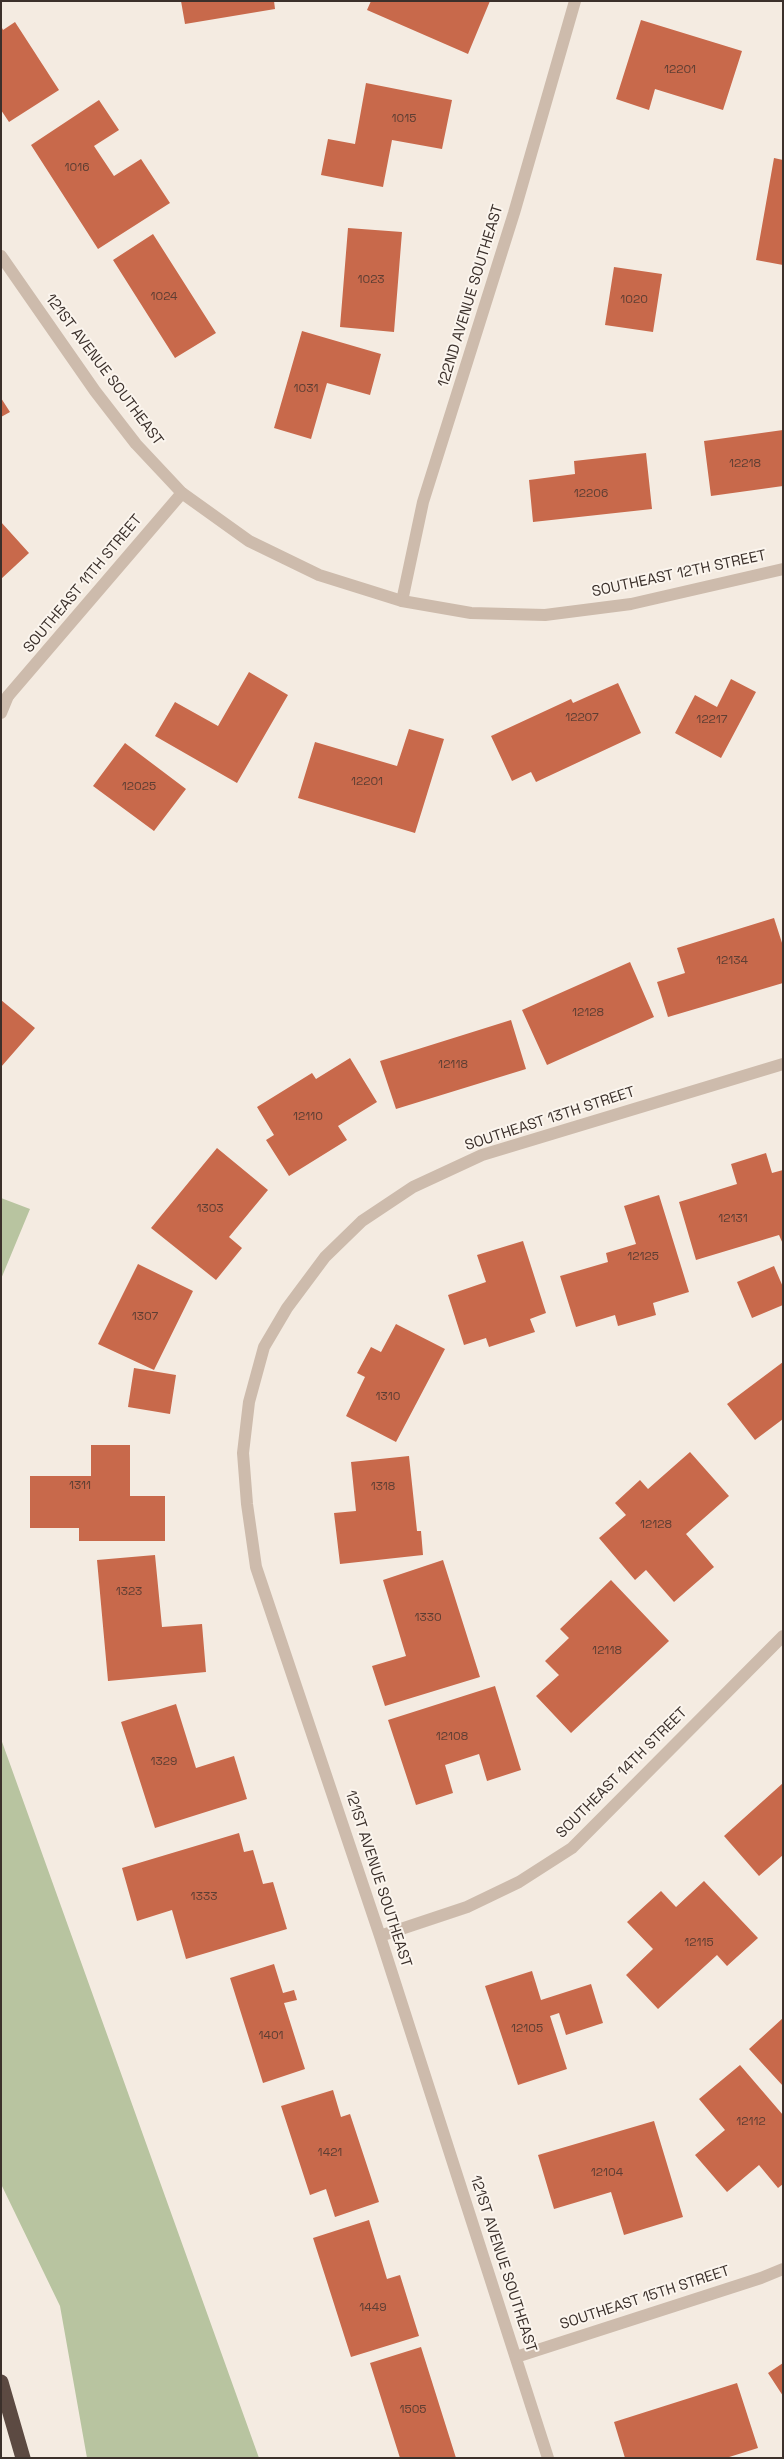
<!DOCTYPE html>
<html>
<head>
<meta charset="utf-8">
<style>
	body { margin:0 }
	#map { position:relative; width:784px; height:2459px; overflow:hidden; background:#f4ebe1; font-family:"Space Grotesk",sans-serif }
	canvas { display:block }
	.frame { position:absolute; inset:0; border:2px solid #3b302b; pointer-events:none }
</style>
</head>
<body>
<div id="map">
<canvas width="784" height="2459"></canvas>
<div class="frame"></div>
</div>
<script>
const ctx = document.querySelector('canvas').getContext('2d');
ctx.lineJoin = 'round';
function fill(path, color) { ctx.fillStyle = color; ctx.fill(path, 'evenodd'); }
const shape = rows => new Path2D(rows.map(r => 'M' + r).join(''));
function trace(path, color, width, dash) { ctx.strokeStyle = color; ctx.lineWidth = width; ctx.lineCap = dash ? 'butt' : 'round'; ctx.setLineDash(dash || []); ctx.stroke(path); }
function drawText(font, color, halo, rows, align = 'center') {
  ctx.font = font + ' "Space Grotesk",sans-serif'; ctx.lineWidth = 4; ctx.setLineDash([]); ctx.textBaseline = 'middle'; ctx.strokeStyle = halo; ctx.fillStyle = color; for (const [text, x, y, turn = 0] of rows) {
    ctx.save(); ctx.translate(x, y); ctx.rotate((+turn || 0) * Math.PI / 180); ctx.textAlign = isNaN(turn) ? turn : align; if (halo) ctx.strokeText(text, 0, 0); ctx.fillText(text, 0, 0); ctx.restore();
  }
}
const green = shape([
	[1,1198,30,1209,1,1279],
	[1,1739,259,2458,87,2458,60,2306,1,2184]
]);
const building = shape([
	[181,1,274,1,275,9,185,24],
	[371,1,490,1,468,54,367,10],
	[641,20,742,51,723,110,655,89,649,110,616,99],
	[15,22,59,90,9,122,1,110,1,26,3,30],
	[366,83,452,100,442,149,392,140,383,187,321,175,328,139,355,144],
	[99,100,119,130,94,146,114,176,141,159,170,203,98,249,31,145],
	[774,158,783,160,783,265,756,260],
	[348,228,402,232,394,332,340,327],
	[153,234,216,333,175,358,113,260],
	[614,267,662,274,653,332,605,325],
	[302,331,381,354,370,395,327,383,311,439,274,428],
	[1,398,10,412,1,417],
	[783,430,783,486,711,496,704,441],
	[646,453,652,509,533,522,529,480,575,474,574,461],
	[1,522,29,553,1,579],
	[249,672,288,695,237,783,155,736,175,702,218,726],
	[731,679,756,692,721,758,675,733,695,695,717,707],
	[618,683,641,733,536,782,531,772,512,781,491,736,571,699,573,703],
	[409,729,444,739,415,833,298,798,315,742,397,766],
	[125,743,186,789,154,831,93,786],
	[774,918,783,946,783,983,668,1017,657,982,685,973,677,948],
	[630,962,654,1017,547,1065,522,1010],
	[1,1000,35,1028,1,1067],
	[511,1020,526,1069,396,1109,380,1061],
	[350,1058,377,1102,338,1126,347,1140,289,1176,266,1140,274,1135,257,1107,312,1073,316,1079],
	[217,1148,268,1190,229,1237,242,1248,216,1280,151,1228],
	[766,1153,772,1173,783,1170,783,1244,779,1235,696,1260,679,1202,737,1184,731,1164],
	[659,1195,689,1292,653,1303,656,1315,618,1326,615,1315,576,1327,560,1276,608,1262,606,1253,636,1244,624,1206],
	[523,1241,546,1313,530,1319,535,1332,489,1347,486,1338,464,1345,448,1295,486,1282,477,1255],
	[138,1264,193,1291,154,1370,98,1344],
	[774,1266,783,1287,783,1305,752,1318,737,1282],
	[396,1324,445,1349,396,1442,346,1416,365,1377,357,1373,371,1347,381,1352],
	[783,1362,783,1419,755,1440,727,1404],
	[134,1368,176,1375,170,1414,128,1407],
	[91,1445,130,1445,130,1496,165,1496,165,1541,79,1541,79,1528,30,1528,30,1476,91,1476],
	[690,1452,729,1496,686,1534,714,1567,674,1602,646,1570,635,1580,599,1538,626,1515,615,1503,640,1480,648,1489],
	[409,1456,417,1531,421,1531,423,1555,340,1564,334,1513,356,1511,351,1462],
	[155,1555,162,1627,202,1624,206,1672,108,1681,97,1560],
	[443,1560,480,1677,385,1706,372,1666,406,1656,383,1580],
	[611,1580,669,1641,571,1733,536,1696,559,1675,545,1661,569,1638,560,1629],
	[495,1686,521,1770,487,1781,479,1754,445,1765,453,1793,416,1805,388,1720],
	[176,1704,196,1768,234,1756,247,1799,155,1828,121,1722],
	[783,1783,783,1855,759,1876,724,1836],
	[239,1833,244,1852,253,1850,263,1884,273,1882,287,1929,186,1959,172,1910,137,1921,122,1868],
	[704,1881,758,1938,727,1966,717,1955,658,2009,626,1975,653,1949,627,1922,661,1891,676,1907],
	[274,1964,283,1993,294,1990,297,2000,284,2003,305,2069,263,2083,230,1978],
	[532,1971,541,2000,591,1984,603,2023,566,2035,559,2013,550,2016,567,2069,518,2085,485,1986],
	[783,2018,783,2086,749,2049],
	[740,2065,783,2115,783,2184,778,2188,759,2165,727,2192,695,2155,725,2130,699,2099],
	[333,2090,341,2117,350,2114,379,2202,335,2217,326,2189,310,2195,281,2106],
	[654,2121,683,2217,624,2235,611,2192,554,2209,538,2155],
	[369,2220,387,2279,400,2275,419,2336,351,2357,313,2238],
	[421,2347,456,2458,400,2458,370,2363],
	[783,2363,783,2396,768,2373],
	[737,2383,758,2448,726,2458,625,2458,614,2422]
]);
const service = shape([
	[1,713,8,696]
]);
const minor = shape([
	[402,601,423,502,514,213,575,1],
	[8,696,182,493],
	[380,1936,467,1907,519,1882,572,1848,783,1636],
	[516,2357,761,2278,783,2269],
	[548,2458,380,1936,256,1567,247,1504,243,1453,249,1402,264,1347,287,1308,325,1257,362,1221,413,1187,482,1155,783,1064]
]);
const tertiary = shape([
	[1,256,95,391,136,444,182,493,249,541,319,575,402,601,471,613,545,615,631,604,783,569]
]);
const motorway = shape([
	[1,2382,23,2458]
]);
const numberNames = [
	["12201",680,70],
	["1015",404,119],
	["1016",77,168],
	["1023",371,280],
	["1024",164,297],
	["1020",634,300],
	["1031",306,389],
	["12218",745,464],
	["12206",591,494],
	["12207",582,718],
	["12217",712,720],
	["12201",367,782],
	["12025",139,787],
	["12134",732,961],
	["12128",588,1013],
	["12118",453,1065],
	["12110",308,1117],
	["1303",210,1209],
	["12131",733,1219],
	["12125",643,1257],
	["1307",145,1317],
	["1310",388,1397],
	["1311",80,1486],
	["1318",383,1487],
	["12128",656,1525],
	["1323",129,1592],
	["1330",428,1618],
	["12118",607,1651],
	["12108",452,1737],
	["1329",164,1762],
	["1333",204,1897],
	["12115",699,1943],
	["12105",527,2029],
	["1401",271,2036],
	["12112",751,2122],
	["1421",330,2153],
	["12104",607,2173],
	["1449",373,2308],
	["1505",413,2410]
];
const streetNames = [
	["122ND AVENUE SOUTHEAST",471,296,-73],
	["121ST AVENUE SOUTHEAST",104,370,53],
	["SOUTHEAST 12TH STREET",679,574,-12],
	["SOUTHEAST 11TH STREET",83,584,-50],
	["SOUTHEAST 13TH STREET",550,1119,-18],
	["SOUTHEAST 14TH STREET",622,1773,-45],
	["121ST AVENUE SOUTHEAST",378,1879,72],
	["121ST AVENUE SOUTHEAST",503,2264,72],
	["SOUTHEAST 15TH STREET",645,2298,-18]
];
fill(green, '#b8c4a0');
fill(building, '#c8694b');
trace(service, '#cdbbac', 12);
trace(minor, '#cdbbac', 12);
trace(tertiary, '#cdbbac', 12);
trace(motorway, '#5c4a42', 15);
drawText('12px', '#5e3e33', null, numberNames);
drawText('15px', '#3b302b', '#fbf5ee', streetNames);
</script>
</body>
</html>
